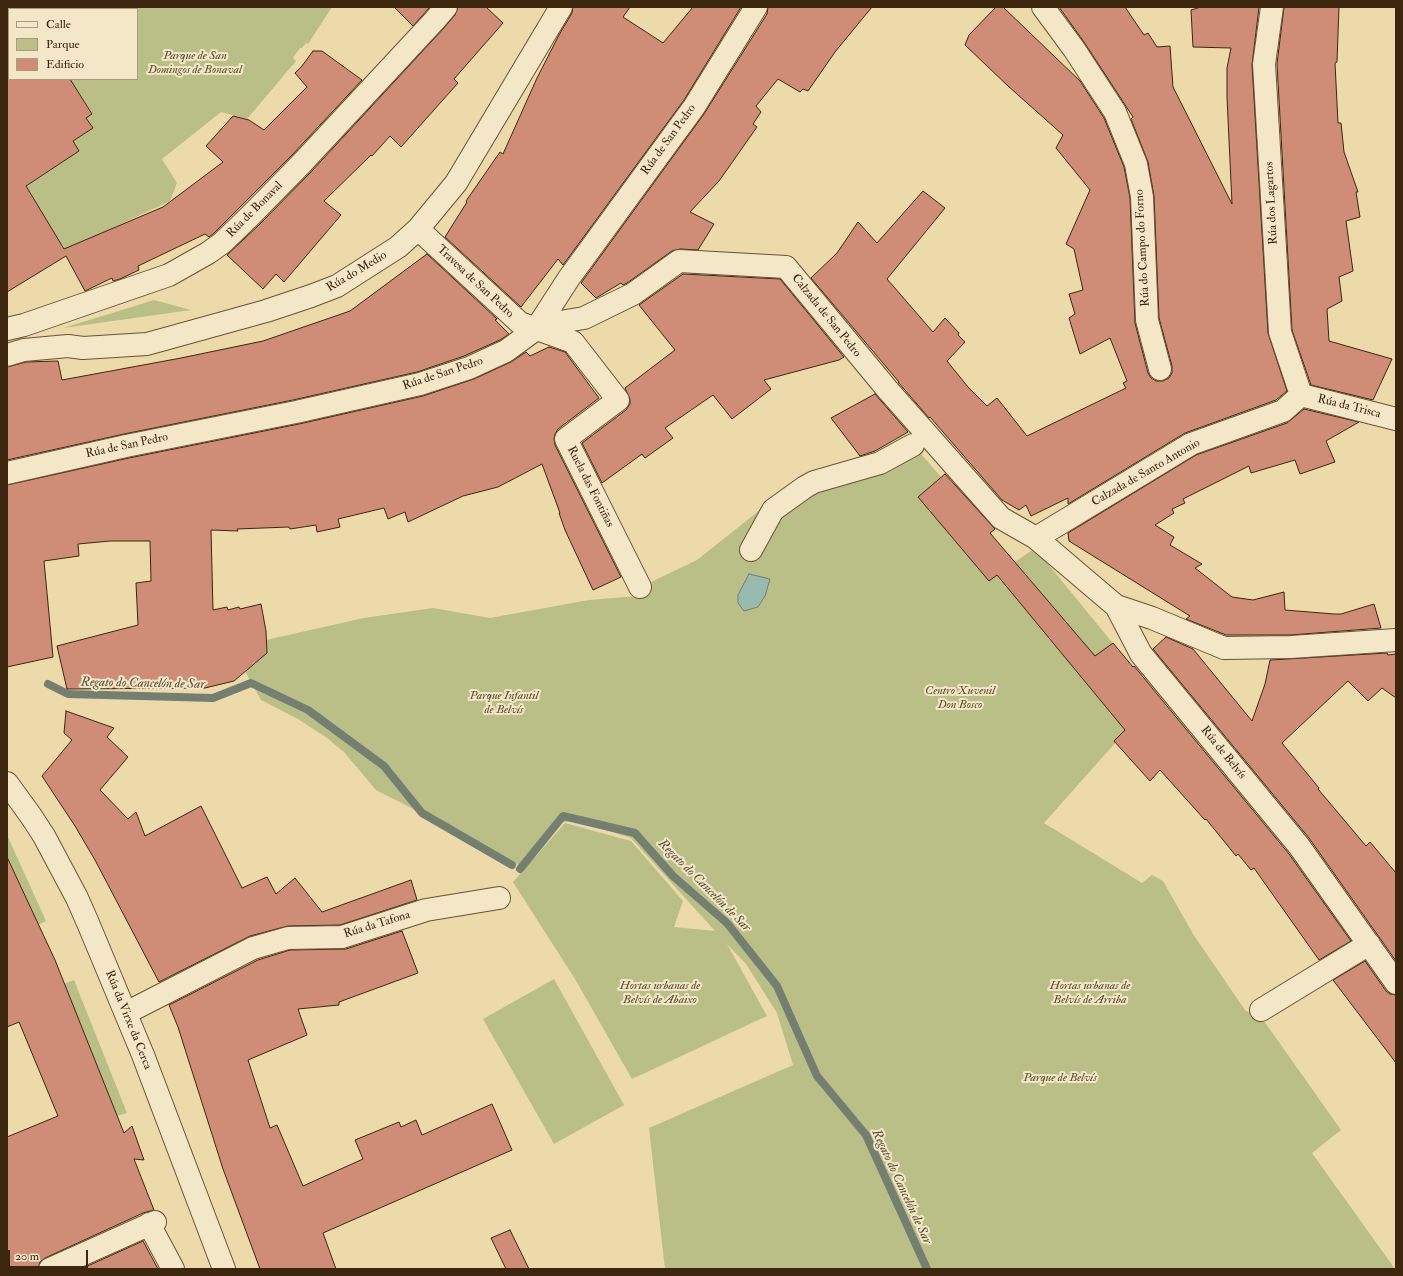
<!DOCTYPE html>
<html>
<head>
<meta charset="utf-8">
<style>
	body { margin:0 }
	#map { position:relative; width:1403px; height:1276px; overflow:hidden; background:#ecdaab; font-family:"IM FELL Double Pica",serif }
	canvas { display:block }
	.frame { position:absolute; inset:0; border:8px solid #3d260e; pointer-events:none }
	.legend { position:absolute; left:8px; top:8px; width:130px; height:72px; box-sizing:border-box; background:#f3e7c8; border:1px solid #aa9a7e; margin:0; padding:5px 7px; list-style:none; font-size:12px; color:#3d260e }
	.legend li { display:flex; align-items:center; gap:8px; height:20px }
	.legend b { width:20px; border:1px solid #aa9a7e }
	.scale { position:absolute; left:8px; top:1250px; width:80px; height:18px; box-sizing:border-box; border:2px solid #3d260e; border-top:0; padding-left:5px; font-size:12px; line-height:14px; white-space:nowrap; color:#3d260e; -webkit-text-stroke:3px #f3e7c8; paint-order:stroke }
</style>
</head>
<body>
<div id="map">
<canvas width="1403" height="1276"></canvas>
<div class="frame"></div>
<ul class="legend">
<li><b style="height:5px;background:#f3e7c8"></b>Calle</li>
<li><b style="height:11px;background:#babe87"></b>Parque</li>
<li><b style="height:11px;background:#cf8d77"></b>Edificio</li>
</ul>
<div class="scale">20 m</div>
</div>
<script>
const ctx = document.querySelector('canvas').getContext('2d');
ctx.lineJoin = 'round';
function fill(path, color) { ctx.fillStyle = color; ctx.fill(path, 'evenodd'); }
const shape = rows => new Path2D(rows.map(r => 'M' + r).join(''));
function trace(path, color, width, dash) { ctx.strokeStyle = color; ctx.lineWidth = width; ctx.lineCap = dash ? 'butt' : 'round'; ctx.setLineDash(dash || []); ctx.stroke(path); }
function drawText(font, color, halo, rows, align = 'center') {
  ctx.font = font + ' "IM FELL Double Pica",serif'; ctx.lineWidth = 4; ctx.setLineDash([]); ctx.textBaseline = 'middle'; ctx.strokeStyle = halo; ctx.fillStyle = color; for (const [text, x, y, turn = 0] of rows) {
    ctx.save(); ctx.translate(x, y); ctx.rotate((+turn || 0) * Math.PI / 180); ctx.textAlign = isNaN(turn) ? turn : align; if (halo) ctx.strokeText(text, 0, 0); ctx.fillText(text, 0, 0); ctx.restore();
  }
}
const green = shape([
	[98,7,332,7,308,44,306,43,302,48,300,48,293,58,296,61,247,119,221,112,162,159,177,183,170,201,89,239,66,253,26,186,79,151,73,141,93,128,86,118,92,113,70,79,137,79,137,9,97,9],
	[154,300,191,310,63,328,135,306],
	[908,439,1015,562,1032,550,1044,559,1159,700,1116,742,1044,823,1142,883,1152,875,1163,881,1193,934,1245,1010,1264,1021,1341,1130,1312,1153,1395,1269,665,1269,649,1128,793,1065,777,1013,746,964,727,944,767,1016,632,1079,575,979,513,882,565,823,631,841,683,901,674,927,715,931,631,838,572,820,561,823,523,867,462,834,376,790,344,752,327,738,298,719,261,700,245,671,267,653,266,640,364,618,433,608,490,618,589,600,638,596,649,583,697,560,785,490],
	[7,835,46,921,38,925,7,857],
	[554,979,624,1105,554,1144,483,1019],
	[74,980,127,1113,117,1116,64,984]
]);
const water = shape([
	[749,574,770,579,765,596,758,607,744,611,738,603,738,595,749,574]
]);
const stream = shape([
	[48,684,68,694,213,698,251,683,308,710,384,766,422,813,512,865],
	[520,869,563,816,635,833,673,876,727,923,777,986,817,1076,866,1135,927,1269]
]);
const building = shape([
	[394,7,430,7,413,26,394,7],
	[458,7,486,7,503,23,454,79,458,83,401,147,390,136,372,156,371,155,324,201,341,215,284,282,276,274,263,289,227,255,259,225,310,173,443,29,455,15,458,7],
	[573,7,630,7,623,17,663,43,693,7,741,7,684,100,563,265,558,259,521,307,445,237,467,202,466,201,500,152,503,154,537,78,559,35,572,13,573,7],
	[768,7,872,7,835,52,808,91,803,89,800,92,778,79,756,106,761,112,753,124,757,127,719,181,690,212,714,224,698,250,680,249,672,251,627,283,623,285,621,283,596,298,581,283,704,114,767,14,768,7],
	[996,7,1003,7,1080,81,1104,118,1124,167,1130,198,1135,323,1148,373,1151,378,1156,381,1163,381,1169,378,1172,373,1172,366,1159,318,1154,196,1148,162,1131,119,1133,117,1084,42,1059,7,1125,7,1144,35,1148,33,1157,47,1170,46,1173,87,1232,204,1227,97,1227,68,1231,48,1193,47,1191,10,1201,7,1259,7,1252,65,1268,333,1287,391,1276,400,1185,433,1068,504,1068,498,1031,516,1026,505,1019,510,1002,500,930,417,929,418,898,382,899,382,811,278,837,253,858,222,877,243,923,191,945,208,887,279,933,332,945,318,959,333,958,335,965,342,947,361,968,387,987,406,997,398,1027,436,1126,388,1123,383,1127,381,1110,338,1080,354,1069,318,1075,314,1069,294,1083,290,1074,249,1066,244,1090,190,1056,148,1063,135,1008,86,965,45,969,35,996,7],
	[1284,7,1339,7,1337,62,1335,63,1338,123,1341,123,1344,152,1358,192,1356,192,1360,217,1346,221,1353,271,1339,277,1342,301,1327,309,1329,341,1392,359,1373,400,1311,385,1292,330,1277,64,1284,7],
	[313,51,322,51,362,80,292,155,214,233,209,237,205,234,138,266,139,270,120,279,113,281,112,278,85,291,66,256,7,292,7,79,70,79,92,114,86,118,93,128,73,141,79,151,26,186,64,249,163,207,223,162,206,146,233,116,249,120,264,130,307,87,295,73,302,66,313,51],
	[427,254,497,319,495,320,509,334,500,340,464,356,417,372,293,400,124,434,7,460,7,367,26,362,58,361,62,380,181,358,263,341,350,311,427,254],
	[683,274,780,279,844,357,839,360,764,380,771,389,732,419,713,395,665,428,673,438,645,458,642,454,602,483,582,443,626,410,630,404,630,399,625,388,675,350,639,305,683,274],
	[549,347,565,352,599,398,558,429,555,434,554,439,555,445,621,577,593,590,565,530,559,513,560,513,542,464,498,487,463,496,408,522,405,512,388,519,384,508,338,519,340,527,317,532,316,525,290,529,289,527,237,529,238,531,211,530,213,610,227,607,228,610,239,607,240,609,261,604,266,631,267,653,234,681,205,688,67,689,57,646,138,625,136,583,151,581,150,541,110,541,78,544,79,556,44,561,53,657,7,667,7,485,129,458,299,424,423,396,474,379,511,362,526,352,530,356,549,347],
	[875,394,908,432,875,451,860,456,831,418,875,394],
	[1304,409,1359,422,1326,441,1335,462,1300,474,1295,460,1251,473,1249,466,1183,499,1185,503,1172,509,1174,513,1155,525,1174,537,1170,545,1202,564,1195,568,1232,597,1253,600,1284,592,1285,610,1334,614,1341,614,1374,604,1381,628,1290,635,1226,635,1186,619,1190,616,1069,541,1068,533,1196,455,1287,423,1304,409],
	[945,474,995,529,990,533,1095,656,1113,643,1133,667,1134,666,1289,854,1351,941,1319,960,1254,868,1251,870,1238,854,1236,856,1206,819,1205,820,1160,770,1150,781,1114,741,1125,730,997,575,989,581,918,497,945,474],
	[1166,637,1193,649,1252,721,1265,684,1270,660,1387,653,1388,655,1396,654,1396,698,1382,688,1368,701,1348,681,1282,743,1319,788,1318,789,1366,846,1370,842,1396,873,1396,961,1309,838,1153,649,1166,637],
	[66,711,114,728,107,737,128,757,100,790,128,819,136,812,145,836,201,806,242,888,267,877,276,894,295,878,322,912,411,880,417,900,340,925,288,926,250,936,159,982,95,860,75,826,42,776,72,740,64,733,66,711],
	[7,857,55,960,124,1133,132,1126,144,1160,134,1159,154,1210,143,1213,45,1258,40,1262,38,1269,7,1269,7,1137,58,1116,19,1022,7,1027,7,857],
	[402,931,418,973,339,1002,339,1005,298,1009,307,1035,248,1060,270,1128,277,1125,303,1186,363,1159,355,1140,399,1122,401,1127,416,1120,422,1135,492,1104,512,1150,323,1233,336,1269,260,1269,223,1169,178,1027,169,1005,258,960,290,950,346,949,402,931],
	[1365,961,1386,991,1390,994,1396,995,1396,1063,1333,980,1365,961],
	[510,1230,529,1269,506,1269,491,1238,510,1230],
	[143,1241,158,1269,81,1269,143,1241]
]);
const minor = shape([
	[1043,7,1074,49,1115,112,1136,164,1142,197,1147,320,1160,369],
	[1272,7,1264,64,1280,332,1301,395],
	[418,229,520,323,573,342,618,400,566,439,640,587],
	[7,329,24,325,169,275,208,253,222,243,250,216,301,164,434,21,446,7],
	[536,329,554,323,584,318,633,294,679,261,786,267,887,389,1001,518,1036,538,1116,606,1141,654,1299,846,1396,983],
	[7,355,24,350,68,346,83,348,147,344,266,311,311,296,337,286,398,247,418,229,456,183,561,7],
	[1301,395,1396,419],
	[7,473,126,446,296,412,420,384,469,368,506,351,536,329,569,278,694,107,756,7],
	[1036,538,1191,444,1283,411,1301,395],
	[751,550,773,510,805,487,814,482,880,463,913,445],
	[1116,606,1152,618,1224,648,1291,647,1396,640],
	[7,783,31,816,44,836,77,898,88,923,143,1055,224,1269],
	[1261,1010,1369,944],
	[126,1013,253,948,288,938,342,937,426,910,499,898],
	[149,1224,173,1269],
	[50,1269,155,1222]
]);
const parkNames = [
	["Parque de San",195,56],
	["Domingos de Bonaval",195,70],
	["Centro Xuvenil",960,691],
	["Don Bosco",960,705],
	["Parque Infantil",504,696],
	["de Belvís",504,710],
	["Hortas urbanas de",660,986],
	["Belvís de Abaixo",660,1000],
	["Hortas urbanas de",1090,986],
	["Belvís de Arriba",1090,1000],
	["Parque de Belvís",1060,1078]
];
const streetNames = [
	["Rúa de San Pedro",669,140,-54],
	["Rúa dos Lagartos",1272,203,-93],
	["Rúa de Bonaval",255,210,-45],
	["Rúa do Campo do Forno",1143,248,-93],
	["Rúa do Medio",357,272,-31],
	["Travesa de San Pedro",475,282,43],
	["Calzada de San Pedro",826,316,51],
	["Rúa de San Pedro",443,374,-18],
	["Rúa da Trisca",1349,407,14],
	["Rúa de San Pedro",127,446,-12],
	["Calzada de Santo Antonio",1146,473,-30],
	["Ruela das Fontiñas",590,487,63],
	["Rúa de Belvís",1223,753,51],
	["Rúa da Tafona",377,925,-17],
	["Rúa da Virxe da Cerca",128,1020,68]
];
const waterNames = [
	["Regato do Cancelón de Sar",143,684,1],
	["Regato do Cancelón de Sar",704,886,45],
	["Regato do Cancelón de Sar",901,1187,65]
];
fill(green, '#babe87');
fill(water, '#99baaf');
trace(water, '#747f6f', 1);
trace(stream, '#747f6f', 8);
fill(building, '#cf8d77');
trace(building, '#3d260e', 1);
trace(minor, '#695335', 24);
trace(minor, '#f3e7c8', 22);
drawText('italic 12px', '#5c4c2c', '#f3e7c8', parkNames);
drawText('12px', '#3d260e', '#f3e7c8', streetNames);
drawText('italic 13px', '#544b36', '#f3e7c8', waterNames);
</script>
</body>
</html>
